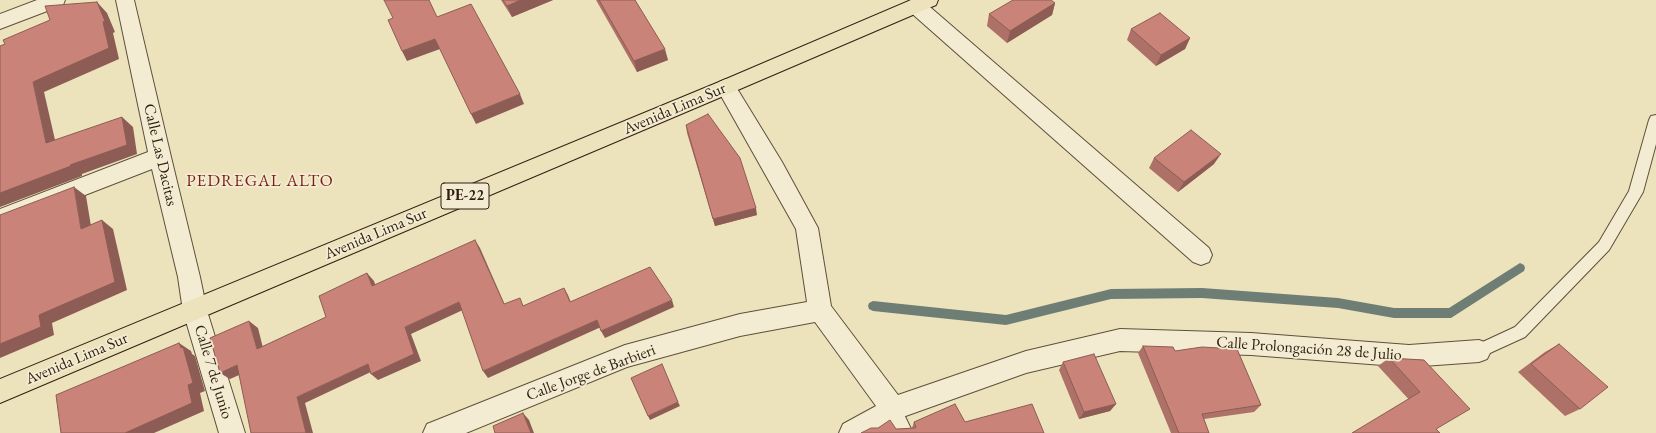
<!DOCTYPE html>
<html>
<head>
<meta charset="utf-8">
<style>
	body { margin:0 }
	canvas { display:block; background:#ece2bc }
</style>
</head>
<body>
<canvas width="1656" height="433"></canvas>
<script>
const ctx = document.querySelector('canvas').getContext('2d');
ctx.lineJoin = 'round';
const shape = rows => new Path2D(rows.map(r => 'M' + r).join(''));
function fill(path, color) { ctx.fillStyle = color; ctx.fill(path, 'evenodd'); }
function trace(path, color, width, dash) { ctx.strokeStyle = color; ctx.lineWidth = width; ctx.lineCap = dash ? 'butt' : 'round'; ctx.setLineDash(dash || []); ctx.stroke(path); }
function drawText(font, color, halo, rows, align = 'center') {
  ctx.font = font + ' "EB Garamond",serif'; ctx.lineWidth = 3.5; ctx.setLineDash([]); ctx.textBaseline = 'middle'; ctx.strokeStyle = halo; ctx.fillStyle = color; for (const [text, x, y, turn = 0] of rows) {
    ctx.save(); ctx.translate(x, y); ctx.rotate((+turn || 0) * Math.PI / 180); ctx.textAlign = isNaN(turn) ? turn : align; if (halo) ctx.strokeText(text, 0, 0); ctx.fillText(text, 0, 0); ctx.restore();
  }
}
const stream = shape([
	[1520,263,1524,265,1525,268,1524,271,1451,318,1394,318,1338,308,1202,298,1111,299,1006,325,873,311,869,309,868,306,869,303,873,301,1006,315,1111,289,1202,288,1338,298,1394,308,1449,308,1520,263]
]);
const service = shape([
	[1656,115,1656,144,1643,192,1609,250,1525,337,1479,358,1474,356,1471,351,1474,346,1515,327,1599,242,1629,191,1649,120,1651,116,1656,115],
	[893,401,899,404,913,433,897,433,885,409,887,404,893,401]
]);
const minor = shape([
	[116,0,134,0,171,157,200,277,207,311,245,433,219,433,183,311,178,277,152,169,0,228,0,209,148,152,116,0],
	[913,0,923,1,1209,248,1212,255,1209,262,1201,265,1193,262,909,11,907,6,909,1,913,0],
	[726,79,733,82,782,162,818,228,831,306,898,395,1026,351,1120,329,1251,333,1409,345,1479,340,1487,343,1491,351,1487,359,1479,362,1409,367,1251,355,1120,351,1026,373,900,418,876,433,839,433,843,424,876,406,815,322,740,336,627,367,466,433,423,433,427,424,625,345,740,314,807,302,796,229,716,87,719,82,726,79]
]);
const tertiary = shape([
	[37,0,65,0,63,5,0,29,0,14,37,0]
]);
const trunk = shape([
	[911,0,938,0,936,5,733,92,0,403,0,379,719,82,911,0]
]);
const wall = shape([
	[501,0,553,0,512,17],
	[596,0,635,0,668,60,637,72],
	[1055,3,1052,15,1007,43,987,26,989,14],
	[1131,29,1190,38,1185,49,1156,66,1127,40],
	[686,125,757,215,715,226,687,133],
	[1154,158,1214,164,1178,192,1149,168],
	[1559,344,1580,409,1565,416,1518,372,1545,352],
	[1143,346,1175,351,1261,405,1254,412,1204,419,1209,433,1171,433,1138,353],
	[1389,358,1424,360,1436,429,1378,366],
	[1063,362,1116,404,1110,411,1079,419,1059,370],
	[914,422,965,422,1044,433,861,433,912,428]
]);
const shadedWall = shape([
	[521,0,553,0,512,17,507,6],
	[97,2,107,13,115,32,113,33,119,59,44,92,58,153,46,143,33,82],
	[1055,3,1052,15,1007,43,1010,31],
	[1190,38,1185,49,1156,66,1161,55],
	[435,39,440,49,407,61,402,51],
	[665,49,668,60,637,72,634,61],
	[520,94,524,104,476,124,471,114],
	[122,117,133,127,137,154,82,174,82,176,0,207,0,193,70,165],
	[1221,154,1214,164,1178,192,1184,182],
	[74,187,86,196,93,238,81,229],
	[756,208,757,215,715,226,713,219],
	[102,220,113,229,127,290,52,323,54,335,0,358,0,344,39,315],
	[475,240,480,248,508,312,504,304],
	[367,273,374,281,378,293,372,286],
	[564,288,568,295,574,310,570,302],
	[672,300,674,307,605,338,601,331],
	[459,302,465,309,411,334,421,361,378,380,371,374,405,327],
	[597,320,601,327,488,378,483,371],
	[249,321,258,328,265,356,257,349],
	[179,343,191,351,192,354,195,356,205,391,200,393,204,411,154,433,125,433,181,348],
	[368,364,375,370,305,403,313,433,306,433,297,397],
	[237,365,246,372,230,379,220,373],
	[678,402,680,406,650,420,648,416],
	[1116,404,1110,411,1079,419,1084,412],
	[523,413,529,420,534,433,531,433]
]);
const building = shape([
	[384,0,429,0,437,17,471,4,520,94,471,114,435,39,402,51,388,20,393,18,384,0],
	[503,0,521,0,507,6,503,0],
	[599,0,635,0,665,49,634,61,599,0],
	[1013,0,1051,0,1055,3,1010,31,989,14,1013,0],
	[97,2,105,21,103,22,109,48,33,82,46,143,122,117,127,145,70,165,71,166,0,193,0,46,5,44,3,40,50,20,45,6,97,2],
	[1160,13,1190,38,1161,55,1131,29,1160,13],
	[708,114,740,158,756,208,713,219,686,125,708,114],
	[1191,130,1221,154,1184,182,1154,158,1191,130],
	[74,187,81,229,102,220,115,282,39,315,41,327,0,344,0,215,74,187],
	[475,240,504,304,520,298,523,306,564,288,570,302,650,267,672,300,601,331,597,320,483,371,459,302,405,327,414,354,371,374,368,364,297,397,306,433,251,433,237,365,220,373,210,338,249,321,257,349,326,317,319,296,367,273,372,286,475,240],
	[179,343,181,348,183,347,193,383,188,385,192,403,125,433,61,433,56,395,179,343],
	[1559,344,1608,387,1580,409,1531,364,1559,344],
	[1143,346,1173,347,1175,351,1202,347,1237,349,1261,405,1202,414,1209,433,1179,433,1143,346],
	[1094,354,1116,404,1084,412,1063,362,1094,354],
	[1389,358,1424,360,1470,409,1436,429,1440,433,1352,433,1420,392,1389,358],
	[662,364,678,402,648,416,631,378,662,364],
	[955,404,965,422,1032,404,1044,433,861,433,871,428,878,428,890,420,896,429,915,428,916,427,914,422,955,404],
	[523,413,531,433,495,433,493,426,523,413]
]);
const shields = [
	[465,196,48]
];
const shieldNames = [
	["PE-22",465,196]
];
const streetNames = [
	["Avenida Lima Sur",675,109,-23],
	["Calle Las Dacitas",160,155,77],
	["Avenida Lima Sur",376,234,-23],
	["Calle Prolongación 28 de Julio",1309,349,4],
	["Avenida Lima Sur",77,359,-23],
	["Calle 7 de Junio",213,372,73],
	["Calle Jorge de Barbieri",591,373,-20]
];
const neighbourhoodNames = [
	["PEDREGAL ALTO",260,181]
];
fill(stream, '#6f7e74');
trace(service, '#5e503b', 2);
trace(minor, '#5e503b', 2);
trace(tertiary, '#5e503b', 2);
trace(trunk, '#2f1f10', 2);
fill(service, '#f3ecd3');
fill(minor, '#f3ecd3');
fill(tertiary, '#f3ecd3');
fill(trunk, '#ece2bc');
fill(wall, '#ae7167');
fill(shadedWall, '#8d5c54');
fill(building, '#ca8378');
trace(building, '#8d5c54', 1);
for (const [x, y, w] of shields) { const box = new Path2D(); box.roundRect(x - w / 2, y - 13, w, 26, 3); ctx.fillStyle = '#f3ecd3'; ctx.fill(box); trace(box, '#2f1f10', 1); }
drawText('bold 15px', '#2f1f10', null, shieldNames);
drawText('16px', '#2f1f10', '#f3ecd3', streetNames);
ctx.letterSpacing = '1px';
drawText('17px', '#7a1f14', '#f3ecd3', neighbourhoodNames);
ctx.letterSpacing = '0px';
</script>
</body>
</html>
